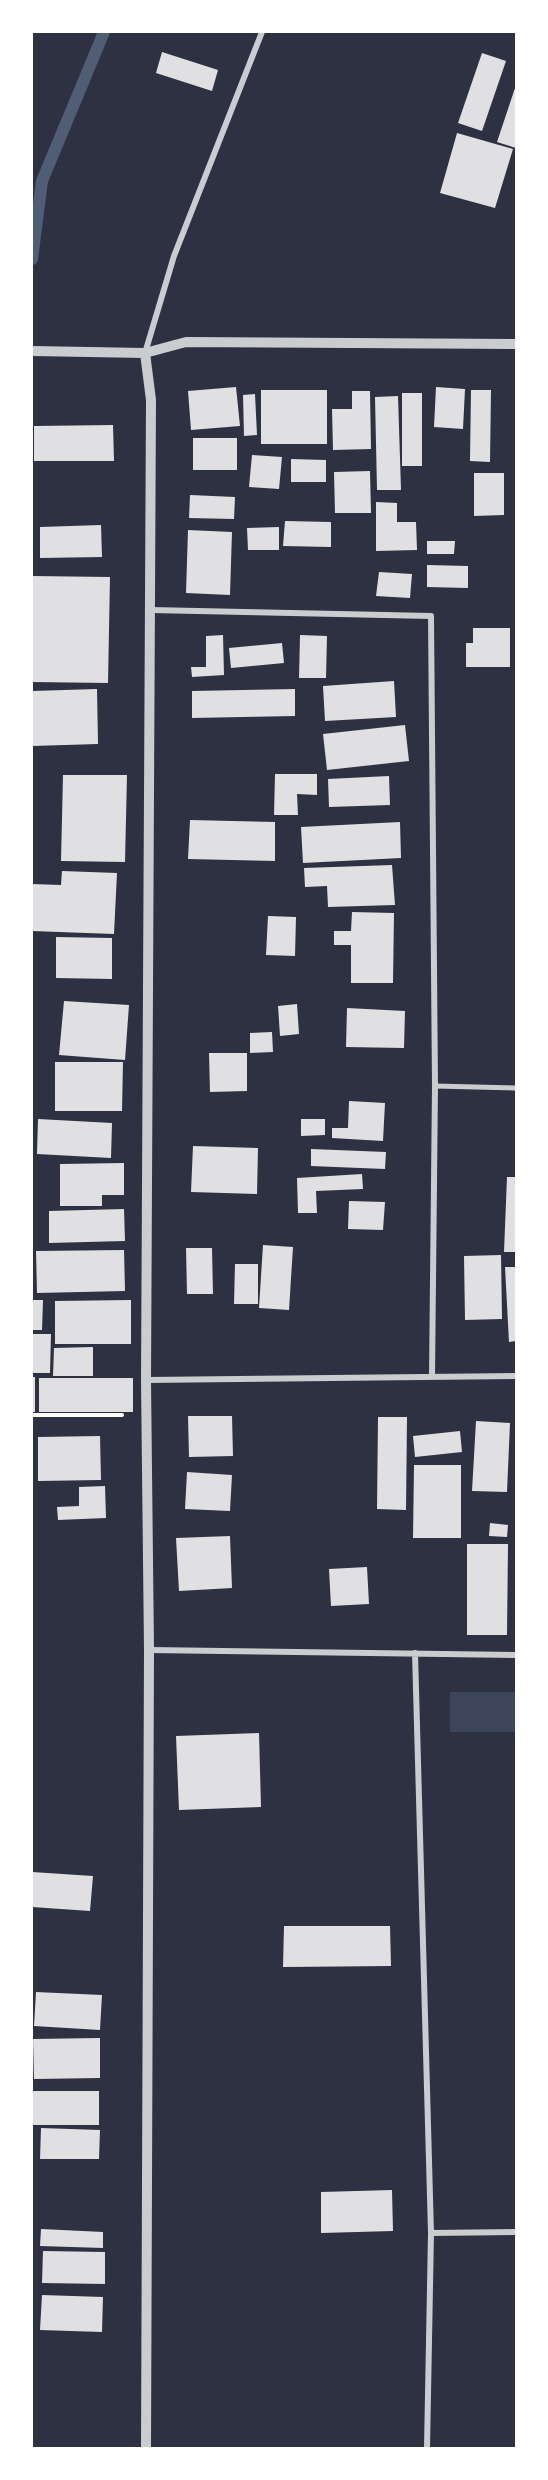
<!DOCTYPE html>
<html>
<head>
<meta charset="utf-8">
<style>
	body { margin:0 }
	#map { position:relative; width:548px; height:2480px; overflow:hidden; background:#2d3142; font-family:Raleway,sans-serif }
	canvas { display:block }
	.frame { position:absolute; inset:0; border:33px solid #fff; pointer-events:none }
</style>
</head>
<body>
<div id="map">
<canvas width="548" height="2480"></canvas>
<div class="frame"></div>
</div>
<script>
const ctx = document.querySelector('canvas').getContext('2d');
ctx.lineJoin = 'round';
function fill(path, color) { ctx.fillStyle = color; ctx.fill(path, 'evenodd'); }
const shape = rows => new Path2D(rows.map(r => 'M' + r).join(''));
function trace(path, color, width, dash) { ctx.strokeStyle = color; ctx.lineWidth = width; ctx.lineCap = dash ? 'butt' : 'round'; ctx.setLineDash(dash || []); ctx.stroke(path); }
const green = shape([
	[450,1692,516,1692,516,1732,450,1732]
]);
const stream = shape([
	[32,259,42,181,104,32]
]);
const building = shape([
	[162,52,218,70,212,91,156,73],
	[482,53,506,61,482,131,458,123],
	[516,85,516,148,497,142],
	[457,133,513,149,495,208,440,193],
	[236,387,240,426,191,430,188,391],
	[436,387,465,389,463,429,434,427],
	[261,390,327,390,327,444,261,444],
	[471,390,491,390,490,462,470,461],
	[352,391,370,391,371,449,333,450,332,409,352,409],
	[402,393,422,393,422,466,402,466],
	[255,394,257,435,244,436,243,395],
	[398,396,401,490,377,490,375,397],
	[113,425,114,461,34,461,34,426],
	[193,438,237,438,237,470,193,470],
	[252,455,282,457,279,489,249,487],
	[291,459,326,460,326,482,291,482],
	[370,471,371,513,335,513,334,472],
	[474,473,504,473,504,515,474,516],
	[190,495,235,497,234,519,189,518],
	[376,502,397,503,397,522,416,522,417,550,376,551],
	[285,521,331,522,331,547,283,546],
	[101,525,102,557,40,558,40,527],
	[279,527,279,550,248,550,247,528],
	[188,530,232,532,230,595,186,593],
	[427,541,455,541,454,554,427,554],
	[427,565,468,566,468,588,427,587],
	[379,572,412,574,410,598,376,596],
	[32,576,110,577,108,683,32,682],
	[473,628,510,628,510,667,466,667,466,643,473,643],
	[223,635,224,675,192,677,191,667,206,667,206,636],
	[300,635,327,636,326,678,299,678],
	[282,643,284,663,231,668,229,648],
	[394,681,396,717,325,721,323,686],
	[97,689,98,744,32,746,32,691],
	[295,689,295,716,192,718,192,691],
	[405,725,409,761,327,770,323,734],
	[275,774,317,774,317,795,297,794,298,815,274,815],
	[63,775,127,775,125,862,61,861],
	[389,776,390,805,329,807,328,779],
	[190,820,275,822,275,861,188,859],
	[400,822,401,858,303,863,301,827],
	[392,865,395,905,328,907,327,886,305,887,304,868],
	[62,871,117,873,114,934,32,931,32,884,61,885],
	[352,912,394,913,393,983,351,983,351,945,334,945,334,931,351,931],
	[268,916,296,917,295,956,266,955],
	[56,937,112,938,112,979,56,978],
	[64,1001,129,1005,125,1060,59,1055],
	[297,1004,299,1034,280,1036,278,1006],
	[347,1008,405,1011,404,1048,346,1047],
	[272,1032,273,1052,250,1053,250,1033],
	[209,1053,247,1053,247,1091,210,1092],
	[55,1062,123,1062,122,1111,55,1111],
	[349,1101,385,1103,383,1141,332,1138,332,1128,348,1128],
	[38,1119,112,1123,111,1158,37,1154],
	[301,1119,325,1119,325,1135,301,1136],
	[193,1146,258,1148,257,1194,191,1192],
	[311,1149,386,1152,385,1169,311,1166],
	[124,1163,124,1195,102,1195,102,1206,60,1206,60,1164],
	[362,1174,363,1189,316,1191,317,1213,298,1213,297,1178],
	[507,1177,516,1177,516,1252,504,1252],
	[349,1201,385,1202,383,1230,348,1229],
	[124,1209,125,1241,49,1243,49,1211],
	[263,1245,293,1247,289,1310,259,1308],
	[186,1248,212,1248,213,1294,187,1294],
	[124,1250,125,1291,37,1293,36,1251],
	[501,1255,502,1319,465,1320,464,1256],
	[235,1264,258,1264,258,1304,234,1304],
	[505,1267,516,1267,516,1341,509,1342],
	[32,1300,43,1300,42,1330,32,1330],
	[131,1300,131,1344,55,1344,55,1301],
	[32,1334,51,1334,50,1373,32,1373],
	[93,1347,93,1376,53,1376,54,1348],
	[32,1377,35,1377,35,1412,32,1412],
	[39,1378,133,1378,133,1412,39,1412],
	[188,1416,232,1416,233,1456,189,1457],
	[378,1417,407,1417,406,1510,377,1509],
	[476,1421,510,1423,507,1492,472,1491],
	[460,1431,462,1452,415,1457,413,1436],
	[100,1436,101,1480,38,1481,38,1437],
	[414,1465,461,1465,461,1538,413,1538],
	[187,1472,232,1475,230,1511,185,1509],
	[105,1486,106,1518,58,1520,57,1507,79,1506,79,1487],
	[490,1523,508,1525,507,1537,489,1536],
	[230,1536,232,1588,179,1591,176,1538],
	[467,1544,508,1544,507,1635,467,1635],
	[367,1567,369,1604,331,1606,329,1569],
	[259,1733,261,1807,179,1810,176,1736],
	[32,1872,93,1876,90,1911,32,1907],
	[284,1926,390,1926,391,1966,283,1967],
	[36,1992,102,1995,100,2030,34,2026],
	[100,2038,100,2078,34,2079,33,2039],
	[32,2091,99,2091,99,2125,32,2125],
	[41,2128,100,2130,99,2159,40,2159],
	[392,2190,393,2231,321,2233,321,2192],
	[41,2229,103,2232,103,2248,40,2246],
	[43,2251,105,2252,105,2284,42,2283],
	[42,2295,103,2297,102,2332,40,2330]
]);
const path = shape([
	[32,1415,122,1415]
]);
const pedestrian = shape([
	[435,1086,516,1088]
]);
const minor = shape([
	[145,353,174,256,262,32],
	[151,610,431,616,435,1086,432,1376],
	[146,1380,516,1376],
	[149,1650,516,1655],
	[415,1653,431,2233,427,2448],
	[431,2233,516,2232]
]);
const tertiary = shape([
	[32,351,145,353,186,342,516,344],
	[145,353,151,400,146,1380,149,1650,146,2448]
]);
fill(green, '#3c4559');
trace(stream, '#4f5d75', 12);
fill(building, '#e0e0e3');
trace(path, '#fff', 4);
trace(pedestrian, '#caccd0', 5);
trace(minor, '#caccd0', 6);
trace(tertiary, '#caccd0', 10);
</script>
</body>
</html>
